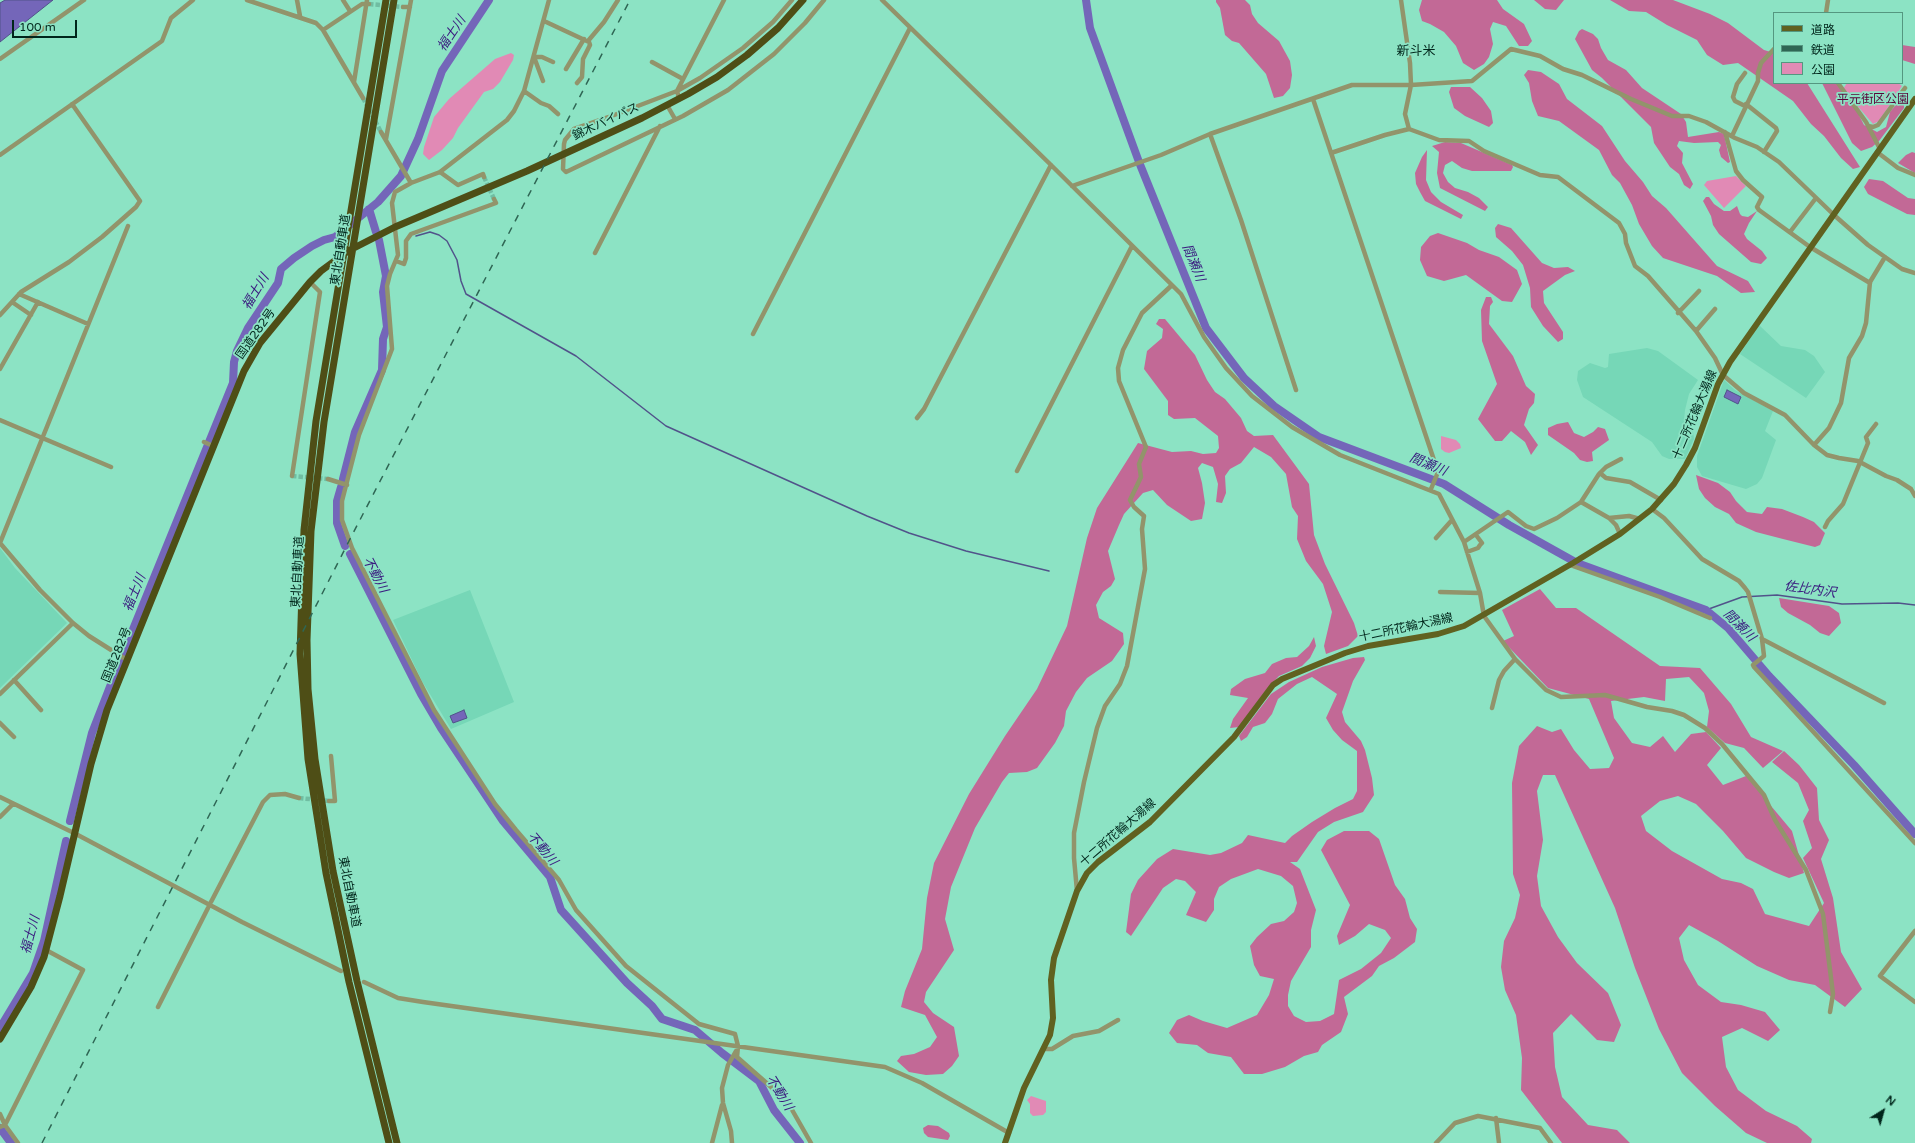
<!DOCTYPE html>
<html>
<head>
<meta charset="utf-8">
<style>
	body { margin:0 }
	#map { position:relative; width:1915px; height:1143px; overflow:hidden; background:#8ce3c4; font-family:"Varela Round","Noto Sans JP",sans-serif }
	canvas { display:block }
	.legend { position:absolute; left:1773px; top:12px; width:130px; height:72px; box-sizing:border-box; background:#8ce3c4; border:1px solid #549780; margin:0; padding:5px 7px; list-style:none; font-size:12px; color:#00261b }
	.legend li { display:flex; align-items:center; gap:8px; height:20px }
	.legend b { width:20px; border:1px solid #549780 }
	.north { position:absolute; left:1863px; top:1091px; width:40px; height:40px; -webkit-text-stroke:3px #8ce3c4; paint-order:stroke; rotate:37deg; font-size:11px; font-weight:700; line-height:16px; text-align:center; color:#00261b }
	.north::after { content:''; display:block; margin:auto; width:14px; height:18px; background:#00261b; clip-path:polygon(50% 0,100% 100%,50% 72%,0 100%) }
	.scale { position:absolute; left:12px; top:20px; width:65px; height:18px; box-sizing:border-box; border:2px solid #00261b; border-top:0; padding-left:5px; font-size:12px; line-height:14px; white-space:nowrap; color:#00261b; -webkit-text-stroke:3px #8ce3c4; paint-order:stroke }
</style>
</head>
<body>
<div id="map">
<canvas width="1915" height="1143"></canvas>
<ul class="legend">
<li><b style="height:5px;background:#606120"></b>道路</li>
<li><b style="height:5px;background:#2f6654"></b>鉄道</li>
<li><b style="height:11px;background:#e18ab5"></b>公園</li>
</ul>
<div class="north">N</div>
<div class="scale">100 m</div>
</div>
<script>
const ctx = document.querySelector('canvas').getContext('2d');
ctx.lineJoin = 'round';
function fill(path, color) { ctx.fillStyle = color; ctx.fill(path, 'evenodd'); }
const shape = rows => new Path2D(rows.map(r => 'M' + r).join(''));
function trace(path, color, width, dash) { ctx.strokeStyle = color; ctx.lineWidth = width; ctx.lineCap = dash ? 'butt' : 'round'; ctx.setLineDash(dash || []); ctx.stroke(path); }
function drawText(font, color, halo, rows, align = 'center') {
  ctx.font = font + ' "Varela Round","Noto Sans JP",sans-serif'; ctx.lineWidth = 3.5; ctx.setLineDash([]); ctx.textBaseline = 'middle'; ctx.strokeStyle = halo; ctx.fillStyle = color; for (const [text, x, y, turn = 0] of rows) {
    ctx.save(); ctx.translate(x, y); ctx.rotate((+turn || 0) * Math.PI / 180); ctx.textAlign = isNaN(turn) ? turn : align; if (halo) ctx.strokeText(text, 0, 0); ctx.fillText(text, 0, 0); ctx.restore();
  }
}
const built = shape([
	[1759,325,1781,346,1805,350,1814,356,1825,372,1806,398,1740,354],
	[1647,348,1658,351,1698,380,1689,394,1685,410,1684,421,1693,431,1694,439,1685,459,1669,459,1662,456,1652,442,1583,397,1577,380,1578,371,1590,363,1605,368,1608,367,1609,354],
	[1724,380,1735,390,1773,411,1765,431,1776,440,1762,478,1757,484,1746,489,1702,476,1697,467,1697,456],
	[0,548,15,568,67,623,0,688],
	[470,590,514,702,451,729,422,681,393,620]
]);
const green = shape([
	[511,53,514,55,513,60,500,82,493,89,484,92,458,128,453,138,442,150,429,160,423,154,424,147,434,117,449,99,495,59],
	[1847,83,1898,83,1902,86,1879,121,1873,124,1843,89],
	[1736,176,1746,186,1724,208,1704,185,1707,181],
	[1441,436,1456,440,1460,444,1461,448,1449,453,1445,452,1441,449],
	[1031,1096,1046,1101,1046,1112,1043,1115,1033,1116,1030,1113,1030,1104,1027,1100]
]);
const forest = shape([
	[1216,0,1245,0,1250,5,1252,14,1258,23,1279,41,1290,61,1292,75,1290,88,1283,96,1274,98,1266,74,1239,43,1232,41,1225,35,1220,8,1216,2],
	[1422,0,1497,0,1503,9,1524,24,1532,41,1528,46,1519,46,1506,26,1493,22,1490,29,1493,44,1489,57,1484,64,1474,70,1463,63,1456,46,1444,32,1430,24,1422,21,1419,10],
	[1534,0,1564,0,1556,10,1545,9],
	[1610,0,1673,0,1710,14,1728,23,1764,50,1774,53,1774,83,1807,83,1860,167,1853,169,1841,158,1824,136,1811,124,1793,101,1738,63,1723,65,1707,55,1697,40,1667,25,1646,12,1629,11],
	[1582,29,1593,34,1598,39,1601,48,1608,60,1626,70,1642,88,1681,114,1686,122,1688,137,1719,132,1724,134,1730,162,1728,163,1721,157,1719,150,1721,145,1718,142,1694,143,1679,141,1677,146,1683,153,1682,163,1693,184,1690,189,1684,185,1679,174,1670,167,1654,143,1651,127,1602,78,1592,70,1575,39,1579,31],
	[1902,45,1915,47,1915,64,1902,60],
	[1528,70,1541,72,1559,84,1567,99,1602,126,1625,161,1643,182,1652,196,1666,208,1717,266,1748,281,1755,292,1741,293,1717,276,1663,258,1652,246,1639,224,1632,205,1620,183,1612,175,1599,150,1559,121,1538,116,1532,101,1529,83,1524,75],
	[1822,83,1836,83,1853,103,1864,125,1877,132,1886,127,1890,112,1899,101,1904,101,1904,108,1879,141,1872,147,1861,151,1852,143],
	[1451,87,1470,87,1482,98,1491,111,1493,123,1489,127,1465,116,1454,108,1449,92],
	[1445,142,1461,143,1512,165,1513,167,1511,171,1472,171,1462,168,1452,161,1445,165,1443,173,1448,182,1455,188,1468,192,1479,198,1488,207,1485,211,1440,188,1437,173,1439,152,1432,146],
	[1427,150,1426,180,1431,192,1441,202,1463,215,1461,219,1425,201,1420,192,1416,184,1415,173,1422,157],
	[1912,152,1915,153,1915,173,1898,163,1906,155],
	[1869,179,1883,181,1908,198,1915,199,1915,215,1907,214,1868,194,1864,187],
	[1706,197,1709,197,1714,204,1724,211,1730,211,1737,206,1740,214,1742,216,1748,217,1757,211,1749,223,1744,234,1747,239,1762,251,1767,258,1761,264,1751,262,1719,234,1713,225,1711,216,1703,201],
	[1498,224,1511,228,1542,263,1554,268,1568,267,1575,271,1565,275,1543,291,1544,303,1563,332,1563,339,1558,342,1543,326,1531,307,1530,288,1523,265,1512,251,1496,237,1495,228],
	[1438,233,1467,243,1479,250,1499,257,1517,270,1522,284,1512,302,1502,301,1466,275,1444,281,1427,276,1420,260,1421,247,1430,236],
	[1486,297,1491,297,1493,302,1490,306,1489,324,1513,356,1526,386,1535,394,1534,403,1529,409,1524,425,1538,445,1531,455,1525,442,1511,431,1502,441,1495,441,1478,419,1497,384,1482,341,1481,310],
	[1159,319,1165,319,1195,355,1207,380,1215,392,1225,399,1241,418,1247,431,1254,436,1273,435,1309,484,1314,535,1325,564,1354,623,1358,636,1348,646,1326,654,1324,646,1332,612,1323,584,1306,561,1297,539,1298,516,1292,507,1286,474,1271,457,1254,447,1241,463,1230,469,1225,476,1226,493,1222,503,1216,502,1218,484,1213,467,1202,463,1198,468,1202,483,1205,503,1202,519,1191,521,1167,505,1153,490,1143,493,1124,514,1119,525,1108,551,1115,579,1111,586,1103,592,1096,605,1099,618,1123,633,1124,644,1112,661,1087,678,1076,692,1066,711,1064,726,1055,743,1037,768,1027,772,1009,773,1002,782,975,828,951,887,945,919,954,950,926,992,924,1002,933,1013,954,1027,959,1056,952,1066,943,1074,926,1075,909,1072,897,1061,901,1056,914,1054,930,1047,937,1037,925,1015,901,1007,905,991,922,949,927,898,934,863,969,794,1005,736,1037,689,1067,626,1087,538,1097,508,1138,443,1172,452,1191,451,1203,454,1216,453,1219,448,1218,436,1195,418,1174,419,1168,415,1168,401,1144,369,1147,351,1162,338,1163,329,1156,324],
	[1568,422,1574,433,1584,437,1593,432,1598,427,1605,429,1609,440,1592,452,1593,461,1587,462,1580,460,1574,453,1548,435,1548,428,1557,424],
	[1696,475,1718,483,1730,492,1736,501,1747,512,1762,514,1767,507,1782,509,1803,517,1814,522,1825,533,1820,545,1815,547,1783,539,1756,532,1736,523,1729,514,1715,507,1705,498,1699,489],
	[1540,589,1556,608,1576,608,1660,666,1700,668,1731,704,1751,737,1783,751,1763,768,1744,748,1725,743,1707,727,1709,711,1704,693,1689,677,1666,679,1665,701,1644,697,1611,701,1614,718,1632,743,1650,747,1663,736,1675,752,1691,734,1706,732,1721,748,1707,765,1723,785,1746,776,1792,831,1804,873,1789,878,1774,872,1746,858,1723,831,1696,804,1678,796,1660,801,1641,816,1646,831,1672,851,1722,879,1741,883,1753,889,1765,914,1809,926,1824,903,1803,858,1812,848,1803,821,1809,810,1798,783,1772,762,1784,751,1799,765,1817,788,1819,820,1829,840,1821,859,1833,898,1841,952,1862,989,1845,1007,1815,985,1789,980,1757,966,1718,941,1689,925,1679,938,1684,960,1698,985,1721,1002,1741,1005,1765,1012,1780,1030,1768,1041,1742,1028,1722,1037,1726,1067,1738,1090,1766,1111,1797,1126,1812,1139,1811,1143,1767,1143,1746,1133,1715,1106,1682,1073,1659,1029,1635,968,1615,908,1555,775,1543,775,1537,791,1543,840,1537,876,1541,906,1558,937,1577,963,1608,993,1621,1025,1614,1042,1597,1040,1571,1014,1553,1033,1555,1067,1562,1097,1588,1125,1617,1130,1630,1143,1562,1143,1521,1090,1522,1058,1516,1015,1505,990,1501,967,1504,941,1515,918,1520,895,1513,874,1512,783,1519,746,1537,726,1552,732,1561,729,1574,750,1590,769,1609,768,1614,758,1589,699,1548,688,1503,641,1514,636,1502,610],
	[1779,598,1829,606,1839,613,1841,623,1829,636,1820,633,1810,625,1788,613,1781,607],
	[1314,637,1316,646,1310,658,1302,666,1279,676,1266,690,1239,727,1230,728,1233,719,1248,698,1230,695,1231,689,1245,679,1265,673,1272,664,1286,658,1297,657,1309,646],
	[1364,657,1365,660,1353,681,1342,712,1345,722,1361,741,1365,750,1372,778,1374,795,1363,812,1334,822,1318,832,1297,862,1290,862,1300,869,1316,910,1311,930,1311,947,1291,981,1288,995,1288,1006,1294,1016,1306,1022,1320,1021,1334,1014,1339,980,1361,969,1381,953,1391,938,1385,930,1369,924,1355,936,1339,945,1337,936,1350,905,1321,850,1327,840,1344,831,1369,831,1379,839,1395,885,1405,899,1410,918,1417,929,1415,942,1394,958,1379,966,1372,976,1344,997,1348,1014,1341,1032,1322,1045,1318,1052,1304,1056,1285,1067,1262,1074,1244,1074,1231,1057,1208,1053,1197,1045,1177,1043,1169,1033,1177,1020,1189,1015,1203,1021,1227,1028,1257,1015,1269,995,1274,979,1260,976,1254,965,1250,946,1257,937,1271,924,1284,921,1294,912,1297,903,1293,886,1281,876,1258,869,1231,879,1219,887,1214,899,1214,910,1206,922,1186,915,1196,892,1185,881,1176,879,1163,888,1131,936,1126,932,1131,894,1138,880,1157,859,1173,849,1210,855,1221,853,1242,843,1248,835,1285,843,1292,836,1312,822,1335,808,1353,799,1357,791,1357,751,1342,740,1333,730,1326,718,1337,694,1312,677,1297,684,1278,699,1272,714,1265,723,1253,727,1247,737,1241,741,1239,736,1271,694,1289,682,1322,667,1353,658],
	[928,1125,938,1126,949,1133,950,1136,948,1140,928,1137,924,1133,923,1128]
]);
const water = shape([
	[5,0,53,0,0,42,0,3,5,0],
	[1727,390,1741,397,1738,404,1724,397,1727,390],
	[464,710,467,718,453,723,450,716,464,710]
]);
const stream = shape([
	[416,236,430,232,439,235,447,241,457,260,461,281,466,294,576,356,666,426,867,516,909,533,966,551,1049,571],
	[1706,610,1742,597,1777,595,1842,604,1898,603,1915,605]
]);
const river = shape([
	[1086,0,1090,28,1139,162,1206,328,1244,378,1274,406,1319,437,1444,484,1509,525,1577,563,1706,610,1728,628,1769,676,1854,765,1915,834],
	[369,209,376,232],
	[343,479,355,432,382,370,383,339,387,327,383,292,386,276,379,240],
	[341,487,337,501,337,523,345,546],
	[350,554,421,694,441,728,503,821,550,877,561,910,627,983,652,1006,662,1019,695,1030,722,1053,759,1081,774,1110,800,1143],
	[123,654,233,383,234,362,237,351,248,328,278,283,281,269,294,258,312,246,324,240,335,237,378,202,401,176,418,139,442,71,489,0],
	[70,821,92,733,120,661],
	[0,1028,33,973,44,941,66,841],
	[0,1128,11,1143]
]);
const minorTunnel = shape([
	[369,4,403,7],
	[363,98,381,132],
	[484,177,494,199],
	[292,476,328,479],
	[299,798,329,801]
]);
const minor = shape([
	[247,0,316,23,323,30,363,98],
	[297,0,300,16],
	[343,0,350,11],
	[549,0,524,91,514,111,507,120,440,172,411,183,395,192,392,203,398,255,390,274,387,286,392,349,359,435,342,501,342,520,352,548,434,710,495,804,516,830,559,880,576,910,626,966,699,1024,735,1034,738,1046,737,1057,787,1101,811,1143],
	[792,0,773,22,743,48,700,78,677,91,609,117,574,129,565,140,564,144,563,169,566,172,683,116,728,90,774,54,805,23,824,0],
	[882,0,1051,165,1181,294,1204,337,1226,368,1252,396,1292,427,1340,455,1439,494,1464,542,1480,593,1484,616,1515,659,1546,690,1561,697,1605,695,1647,707,1672,711,1684,715,1705,728,1722,744,1764,795,1775,820,1806,870,1823,914,1833,994,1830,1012],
	[1401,0,1410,63,1411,85,1405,114,1409,129],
	[403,7,410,7],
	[1826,13,1828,0],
	[544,21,589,42,590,45,583,59,582,77,577,83],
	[323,30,362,4,369,4],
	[588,41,604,22,618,0],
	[534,57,543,81],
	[534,57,542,57,553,62],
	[0,59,84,0],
	[652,62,683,79],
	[566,69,584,39],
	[354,82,367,0],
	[1838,83,1866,122,1880,149],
	[524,91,541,103,549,106,558,114],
	[679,98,677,91,724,0],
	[1313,99,1438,472,1431,489],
	[1746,104,1776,128,1777,131,1764,152],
	[667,105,675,119],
	[1745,106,1735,101,1733,97,1737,84,1745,73],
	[1868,126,1873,127,1878,125,1905,88],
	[381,132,411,183],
	[1725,132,1736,171,1743,180,1762,197,1757,207,1759,210,1810,247,1870,283],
	[1210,134,1241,220,1296,390],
	[1732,136,1758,81,1758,73,1761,63,1774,49],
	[386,139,411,0],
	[1877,152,1898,168,1915,175],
	[1331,153,1385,135,1409,129,1439,140,1469,141,1484,151,1540,175,1558,177,1619,223,1625,234,1626,243,1635,266,1648,276,1696,331,1715,358,1723,375,1744,393,1785,415,1814,445,1827,455,1839,458,1858,461,1886,476,1897,480,1911,489,1915,496],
	[0,155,162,41,171,18,193,0],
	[440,172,458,185,483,174,484,177],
	[1072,186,1161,155,1210,134,1352,85,1411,85,1472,81,1511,49,1540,56,1563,69,1582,75,1631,99,1672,116,1689,116,1706,122,1735,138,1757,147,1779,162,1834,215,1868,245,1902,269,1915,273],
	[1790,232,1816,198],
	[595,253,660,126],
	[396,261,404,264,406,258,406,241,411,234,496,203,494,199],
	[19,294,88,324],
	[12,302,31,315],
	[1678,313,1699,291],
	[0,315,21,292,69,262,102,237,136,207,140,201,72,104],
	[1696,331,1715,309],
	[753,334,910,28],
	[0,369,38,302],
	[917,418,924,409,1051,165],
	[0,420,111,467],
	[204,442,213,446],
	[1814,445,1829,428,1841,403,1849,358,1862,336,1866,323,1870,282,1885,257],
	[1017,471,1132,246],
	[1600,473,1606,478,1630,482,1661,500],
	[292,476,320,292,310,282],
	[328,479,347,485],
	[1581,502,1599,474,1606,467,1621,459],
	[1652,509,1664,518,1702,559,1739,581,1745,588,1748,592,1762,639,1764,656,1753,665,1754,667,1915,843],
	[1609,518,1616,525,1620,534],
	[1825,527,1828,521,1843,504,1868,443,1866,437,1876,424],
	[1436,538,1452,520],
	[1464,542,1508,512,1526,526,1534,529,1557,518,1581,502,1609,518,1629,516,1640,519],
	[1467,552,1478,548,1480,545,1482,543,1476,535],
	[1570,565,1660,597,1710,618],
	[1440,592,1480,593],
	[1762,639,1884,703],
	[127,660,89,636,73,623,40,590,0,543,128,226],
	[14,680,41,710],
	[0,694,73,623],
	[1492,708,1499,680,1504,671,1515,659],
	[0,723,14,737],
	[0,797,74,833,242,922,341,971],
	[329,801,335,801,331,756],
	[0,817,13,804],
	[1077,891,1074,858,1074,833,1084,782,1097,728,1105,706,1120,684,1127,666,1145,569,1142,529,1144,516,1134,507,1130,500,1141,477,1139,464,1146,447,1119,381,1118,368,1123,350,1142,313,1171,286],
	[211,902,263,802,270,795,285,794,299,798],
	[1915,931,1880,976,1915,1002],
	[364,982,398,998,423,1002,885,1067,922,1083,1009,1133],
	[158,1007,208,908],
	[1043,1049,1052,1049,1073,1036,1099,1031,1118,1020],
	[0,1114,5,1125,18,1143],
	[1496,1118,1499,1143],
	[0,1127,5,1125,83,970,46,950],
	[712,1143,722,1105],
	[732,1143,731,1131,723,1103,722,1088,728,1065,736,1051],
	[1436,1143,1455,1123,1478,1116,1540,1128,1551,1143]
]);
const major = shape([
	[1005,1143,1024,1088,1050,1035,1053,1018,1051,980,1054,958,1077,891,1087,873,1098,862,1150,822,1234,737,1273,685,1282,679,1345,653,1368,646,1438,634,1464,626,1573,563,1620,534,1652,509,1674,484,1686,465,1695,448,1718,384,1730,362,1915,99]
]);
const highway = shape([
	[386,0,316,421,304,530,300,654,308,759,326,873,349,982,389,1143],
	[394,0,324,422,311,531,307,640,308,689,315,759,333,871,357,981,397,1143],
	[0,1039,31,987,44,957,60,896,91,764,107,710,244,371,260,343,310,282,321,271,348,251,395,227,527,171,642,118,688,94,717,77,747,55,778,28,803,0]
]);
const rail = shape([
	[42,1143,349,541,630,0]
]);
const parkNames = [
	["平元街区公園",1873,100]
];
const streetNames = [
	["錦木バイパス",606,122,-25],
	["東北自動車道",341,250,-81],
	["国道282号",256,334,-55],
	["十二所花輪大湯線",1695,415,-67],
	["東北自動車道",298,572,-87],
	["十二所花輪大湯線",1406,628,-12],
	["国道282号",117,655,-68],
	["十二所花輪大湯線",1118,833,-41],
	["東北自動車道",349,892,79]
];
const waterNames = [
	["福士川",452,34,-56],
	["間瀬川",1193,263,68],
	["福士川",256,292,-59],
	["間瀬川",1428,465,22],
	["不動川",375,575,62],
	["佐比内沢",1810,590,8],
	["福士川",135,593,-68],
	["間瀬川",1739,626,45],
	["不動川",542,849,50],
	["福士川",31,935,-75],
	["不動川",779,1093,58]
];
const neighbourhoodNames = [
	["新斗米",1416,52]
];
fill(built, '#76d7b7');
fill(green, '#e18ab5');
fill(forest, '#c26996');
fill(water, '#7466b9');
trace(water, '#51538a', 1);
trace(stream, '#51538a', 1.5);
trace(river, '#7466b9', 8);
trace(minorTunnel, '#70bda2', 4.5, [4.5, 2]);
trace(minor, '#92946b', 4.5);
trace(major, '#606120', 6);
trace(highway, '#4e4e16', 7);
trace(rail, '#2f6654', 1.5, [7, 7]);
drawText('12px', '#590339', '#8ce3c4', parkNames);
drawText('12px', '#00261b', '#8ce3c4', streetNames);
drawText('italic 13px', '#3a1b7f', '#8ce3c4', waterNames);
drawText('13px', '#00261b', '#8ce3c4', neighbourhoodNames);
</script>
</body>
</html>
